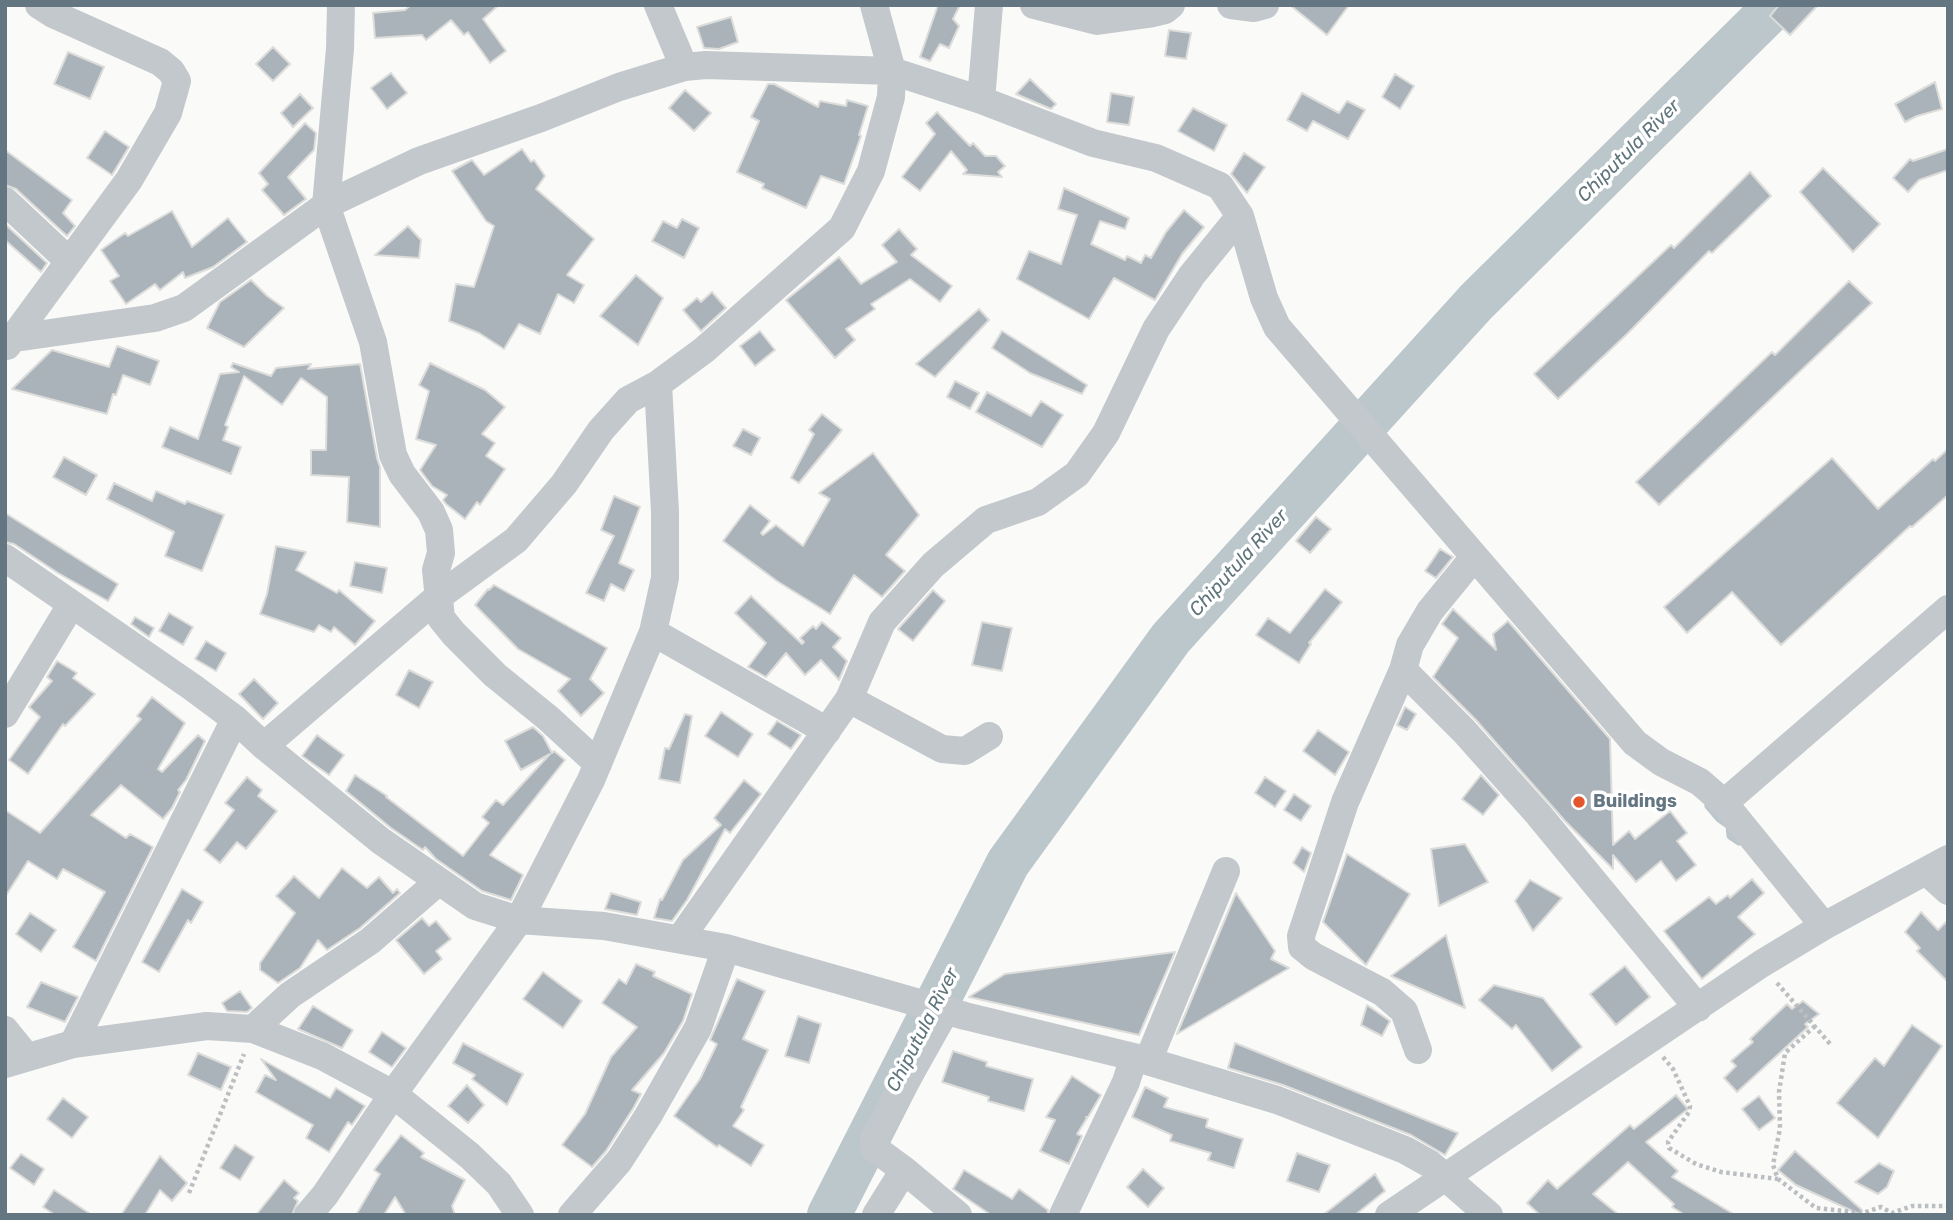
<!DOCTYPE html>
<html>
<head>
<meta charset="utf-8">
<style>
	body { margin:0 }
	#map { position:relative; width:1953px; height:1220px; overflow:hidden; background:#fafaf8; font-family:Rubik,sans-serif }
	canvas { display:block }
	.frame { position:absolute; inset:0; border:7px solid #657683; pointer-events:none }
</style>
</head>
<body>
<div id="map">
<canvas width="1953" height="1220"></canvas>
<div class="frame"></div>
</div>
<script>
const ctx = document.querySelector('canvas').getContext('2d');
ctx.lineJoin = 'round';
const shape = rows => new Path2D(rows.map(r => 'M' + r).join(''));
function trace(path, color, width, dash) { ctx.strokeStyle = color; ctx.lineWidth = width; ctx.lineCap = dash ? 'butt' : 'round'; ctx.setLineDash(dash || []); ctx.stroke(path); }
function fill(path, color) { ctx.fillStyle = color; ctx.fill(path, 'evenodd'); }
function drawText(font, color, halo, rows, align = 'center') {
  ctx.font = font + ' Rubik,sans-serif'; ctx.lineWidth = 7; ctx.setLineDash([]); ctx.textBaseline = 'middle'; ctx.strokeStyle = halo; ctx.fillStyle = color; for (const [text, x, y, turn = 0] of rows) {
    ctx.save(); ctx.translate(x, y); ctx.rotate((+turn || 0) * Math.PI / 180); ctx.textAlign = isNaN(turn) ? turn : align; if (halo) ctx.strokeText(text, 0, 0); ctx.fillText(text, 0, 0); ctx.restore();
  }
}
const stream = shape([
	[1708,806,1719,819,1729,826,1730,836,1739,842]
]);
const river = shape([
	[829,1215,1008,863,1171,638,1476,302,1776,5]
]);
const building = shape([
	[411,5,499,5,483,19,506,51,490,63,468,32,464,35,451,20,426,40,422,35,375,38,373,13,405,10,411,5],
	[938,5,960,5,953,19,959,26,949,48,940,44,930,61,920,57,938,5],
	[1290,5,1349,5,1327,35,1290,5],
	[1779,5,1818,5,1790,35,1770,16,1779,5],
	[731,17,738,42,719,49,704,48,697,27,731,17],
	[1169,30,1191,33,1186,59,1165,56,1169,30],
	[273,47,290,64,273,81,256,64,273,47],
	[68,52,104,67,90,99,54,84,68,52],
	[391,73,407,93,387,109,371,88,391,73],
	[1395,74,1414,86,1400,109,1382,97,1395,74],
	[1030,79,1056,104,1051,109,1016,94,1030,79],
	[1935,82,1942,109,1917,116,1905,122,1895,104,1935,82],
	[768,84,774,84,818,107,820,101,846,106,847,100,868,106,859,135,861,136,844,184,821,176,806,208,762,188,764,184,737,172,759,121,751,117,768,84],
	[685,90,711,113,694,131,669,108,685,90],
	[1111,93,1134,97,1129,125,1107,122,1111,93],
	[1302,93,1339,113,1347,101,1365,110,1348,139,1313,121,1307,131,1287,120,1302,93],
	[300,94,313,108,293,127,281,113,300,94],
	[1193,108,1227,125,1214,151,1178,131,1193,108],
	[937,112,970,146,973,143,985,156,996,156,1005,166,998,172,1002,177,963,174,967,170,951,151,920,191,902,177,935,134,926,123,937,112],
	[305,123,316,133,314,150,288,177,306,199,284,215,262,190,268,184,259,173,305,123],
	[105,131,129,147,112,175,87,158,105,131],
	[522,149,531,162,534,160,545,176,536,189,594,239,567,275,584,285,574,303,558,294,540,334,519,324,504,349,479,333,449,321,456,284,474,287,494,226,486,221,452,171,472,160,484,175,522,149],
	[1948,149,1948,170,1919,180,1908,192,1893,178,1910,159,1913,161,1948,149],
	[5,150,72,200,63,213,75,226,67,236,16,189,5,185,5,150],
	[1244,153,1265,167,1247,193,1231,174,1244,153],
	[1823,168,1880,224,1853,252,1800,192,1823,168],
	[1750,172,1771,196,1712,253,1709,251,1627,334,1558,399,1534,374,1671,245,1674,248,1750,172],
	[1064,188,1129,218,1125,229,1100,221,1091,244,1125,260,1127,256,1141,263,1145,255,1151,258,1166,232,1184,210,1204,227,1182,254,1155,300,1114,278,1089,319,1017,279,1029,251,1061,264,1077,215,1058,209,1064,188],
	[172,211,192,247,228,218,247,242,213,267,185,278,183,272,160,290,155,284,126,304,110,281,119,276,101,250,125,233,128,236,172,211],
	[682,219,699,228,684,258,652,241,663,221,677,228,682,219],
	[5,224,47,263,41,272,5,240,5,224],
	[408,226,421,240,419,258,375,255,408,226],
	[899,229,917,249,911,255,952,286,940,302,910,279,871,304,875,309,846,329,855,340,835,358,786,300,839,257,861,284,897,262,882,245,899,229],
	[636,275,663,298,638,345,600,316,636,275],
	[251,280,267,296,284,308,244,347,207,328,220,302,251,280],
	[1849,281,1872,303,1659,505,1636,482,1772,352,1775,355,1849,281],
	[712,292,726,308,701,331,683,310,697,298,701,302,712,292],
	[979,309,989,320,935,377,916,364,979,309],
	[760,331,775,350,755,366,740,346,760,331],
	[1002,331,1087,385,1082,394,1030,373,992,348,1002,331],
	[117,346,159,361,150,385,123,375,116,395,113,394,107,414,12,389,52,350,109,367,117,346],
	[233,363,271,376,276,368,311,364,308,369,360,364,377,458,380,467,380,527,347,522,349,477,311,475,311,450,326,450,327,397,301,378,282,405,244,376,225,425,228,427,223,440,241,447,231,474,162,447,170,427,198,439,220,374,239,372,231,367,233,363],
	[430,363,485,390,505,407,482,434,495,443,486,456,505,469,480,505,477,502,465,519,446,504,443,500,447,495,432,486,420,470,436,445,416,439,429,391,419,385,430,363],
	[955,381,979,393,970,409,947,397,955,381],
	[987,392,1031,416,1041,401,1063,415,1042,447,976,412,987,392],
	[822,414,842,430,799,483,791,478,814,434,809,430,822,414],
	[743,429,760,438,751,455,733,446,743,429],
	[1948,449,1948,495,1912,527,1910,526,1781,645,1732,592,1687,633,1664,607,1832,458,1878,509,1933,459,1935,461,1948,449],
	[873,453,919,515,886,555,905,571,882,597,854,575,830,614,777,581,723,541,750,505,770,521,761,533,763,535,776,525,803,546,830,499,819,493,873,453],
	[64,457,97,475,86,495,53,477,64,457],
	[114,483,152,501,156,491,185,504,187,501,224,515,202,571,165,556,174,532,107,499,114,483],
	[614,496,640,507,619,563,634,570,624,591,611,584,604,601,586,593,614,536,601,530,614,496],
	[5,513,118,584,108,601,58,573,14,544,5,542,5,513],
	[1316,517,1331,529,1310,553,1296,541,1316,517],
	[276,546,306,552,296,570,337,593,339,590,375,621,355,645,334,627,331,632,319,625,314,632,260,614,267,594,276,546],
	[1440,549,1453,557,1436,578,1425,571,1440,549],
	[355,562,387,568,382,593,350,586,355,562],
	[494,585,607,648,590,679,604,693,581,716,558,691,570,679,518,649,475,605,488,589,489,590,494,585],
	[1325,589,1342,602,1309,643,1311,644,1299,663,1256,635,1268,618,1290,633,1325,589],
	[933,590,945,601,913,641,898,629,933,590],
	[751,596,802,644,804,642,800,638,813,626,816,629,822,622,841,638,833,647,847,661,839,680,821,660,805,675,786,653,766,677,748,667,766,643,735,613,751,596],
	[1453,609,1496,650,1493,634,1508,621,1610,739,1613,845,1629,831,1635,839,1670,811,1687,833,1677,841,1696,865,1676,881,1661,861,1636,882,1613,855,1613,869,1565,821,1476,720,1433,677,1458,638,1442,624,1453,609],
	[169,613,193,627,183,645,159,631,169,613],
	[135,617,154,628,149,637,131,624,135,617],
	[982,622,1012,628,1002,671,972,665,982,622],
	[206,641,226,653,216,671,195,659,206,641],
	[57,661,77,673,73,678,95,694,65,726,63,724,28,774,9,760,40,717,29,707,52,681,47,677,57,661],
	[409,670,433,682,419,708,396,695,409,670],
	[254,679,278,703,263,719,239,694,254,679],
	[152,697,185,723,158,769,162,772,198,735,205,741,186,780,178,790,180,792,172,808,163,819,121,785,91,815,126,838,130,834,153,847,96,961,73,947,105,892,63,869,57,879,28,861,5,897,5,810,40,833,141,719,137,716,152,697],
	[1405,707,1416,714,1407,730,1397,725,1405,707],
	[721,712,753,734,738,757,705,736,721,712],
	[685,714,692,716,680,783,659,779,665,748,669,749,685,714],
	[777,721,801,735,791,749,768,734,777,721],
	[533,727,543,736,552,753,554,751,565,760,490,855,523,875,511,900,482,891,436,859,425,847,423,850,391,828,346,791,355,775,387,796,386,797,463,856,489,823,482,817,496,800,503,805,550,754,521,770,505,741,533,727],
	[1318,730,1349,752,1335,775,1303,751,1318,730],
	[317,735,344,755,329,775,302,756,317,735],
	[1481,775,1499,795,1483,815,1462,799,1481,775],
	[247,777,262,790,258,796,277,811,246,849,237,842,220,863,204,850,234,810,225,803,247,777],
	[1265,777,1286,791,1275,807,1255,793,1265,777],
	[744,780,761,794,730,833,725,829,687,900,672,921,654,918,660,899,662,900,683,860,721,825,714,818,744,780],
	[1294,794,1311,806,1301,821,1284,810,1294,794],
	[1465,844,1488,882,1439,906,1431,849,1465,844],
	[1302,847,1311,853,1304,872,1293,863,1302,847],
	[1347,854,1410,894,1366,965,1323,922,1347,854],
	[342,868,367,888,379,877,393,893,397,889,400,893,360,928,327,950,318,940,300,968,278,983,260,970,260,963,295,913,276,896,294,876,319,898,342,868],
	[1752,879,1764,893,1738,917,1755,934,1702,979,1664,931,1709,897,1716,904,1728,895,1730,898,1752,879],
	[1530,880,1562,898,1533,931,1515,901,1530,880],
	[182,889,203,902,191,923,188,920,159,972,142,962,182,889],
	[611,893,641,902,637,915,605,909,611,893],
	[1236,893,1275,951,1271,959,1289,968,1177,1034,1236,893],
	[1921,912,1938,930,1948,920,1948,982,1917,951,1920,948,1905,932,1921,912],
	[30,913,56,930,41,952,16,934,30,913],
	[422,918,429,926,436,921,451,939,436,951,442,959,424,974,396,940,422,918],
	[1446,935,1450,951,1465,1008,1391,976,1446,935],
	[1175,952,1139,1035,969,997,1005,974,1175,952],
	[636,964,655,972,653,976,692,994,683,1021,664,1053,632,1090,641,1094,634,1107,606,1151,592,1167,562,1145,585,1114,611,1057,637,1027,602,1003,619,979,626,984,636,964],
	[1625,966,1650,997,1616,1025,1590,994,1625,966],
	[543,972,582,1001,563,1028,523,999,543,972],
	[737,979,765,991,743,1039,768,1050,741,1107,744,1110,733,1126,764,1145,751,1166,719,1145,717,1147,674,1116,700,1079,717,1044,710,1040,737,979],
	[41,982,78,997,65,1022,27,1007,41,982],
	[1494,985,1543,998,1582,1047,1552,1071,1516,1025,1512,1029,1479,1000,1494,985],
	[240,991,252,1008,247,1012,227,1011,222,1003,240,991],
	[1803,1001,1819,1014,1805,1024,1808,1027,1737,1092,1724,1078,1736,1066,1731,1061,1753,1042,1750,1039,1787,1004,1792,1009,1803,1001],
	[1367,1005,1390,1021,1382,1036,1361,1025,1367,1005],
	[313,1006,353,1030,342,1048,298,1029,313,1006],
	[798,1016,821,1024,809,1063,785,1056,798,1016],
	[1912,1025,1942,1046,1878,1138,1837,1103,1875,1058,1884,1066,1912,1025],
	[382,1032,406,1048,392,1067,369,1052,382,1032],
	[463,1043,523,1074,507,1105,472,1079,475,1075,453,1063,463,1043],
	[1235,1043,1458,1133,1445,1155,1411,1135,1283,1085,1228,1068,1235,1043],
	[953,1051,987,1062,986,1066,1033,1079,1024,1111,988,1101,989,1097,942,1082,953,1051],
	[198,1053,231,1067,221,1090,188,1075,198,1053],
	[261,1059,330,1098,336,1088,365,1106,352,1125,348,1122,329,1152,306,1138,313,1125,256,1092,265,1075,276,1080,261,1059],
	[1072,1076,1101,1095,1088,1117,1086,1117,1087,1118,1077,1134,1082,1136,1069,1164,1040,1151,1055,1120,1046,1117,1072,1076],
	[467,1085,484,1105,468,1123,448,1106,467,1085],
	[1145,1087,1168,1098,1164,1107,1208,1119,1206,1127,1243,1139,1234,1168,1208,1160,1211,1153,1170,1141,1172,1135,1132,1117,1145,1087],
	[1676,1095,1688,1109,1646,1142,1678,1171,1672,1177,1735,1215,1685,1215,1672,1207,1674,1204,1628,1162,1593,1194,1619,1215,1540,1215,1527,1203,1548,1180,1557,1189,1630,1125,1634,1129,1676,1095],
	[1759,1096,1775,1118,1759,1130,1742,1109,1759,1096],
	[63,1098,88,1117,72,1138,47,1119,63,1098],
	[401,1135,424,1153,421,1157,465,1180,452,1206,455,1215,406,1215,395,1197,384,1215,356,1215,380,1174,374,1170,401,1135],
	[235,1145,254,1157,240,1180,220,1168,235,1145],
	[1795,1151,1862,1210,1859,1214,1796,1185,1778,1170,1795,1151],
	[1297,1153,1330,1165,1319,1192,1287,1181,1297,1153],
	[21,1154,44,1169,34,1185,10,1168,21,1154],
	[160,1156,187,1183,172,1201,160,1190,145,1215,121,1215,160,1156],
	[1879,1163,1894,1171,1887,1187,1878,1194,1855,1182,1879,1163],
	[1143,1169,1164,1188,1148,1207,1127,1187,1143,1169],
	[964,1170,1012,1199,1019,1189,1048,1210,1047,1215,991,1215,953,1189,964,1170],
	[1375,1174,1385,1191,1355,1215,1323,1215,1375,1174],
	[284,1180,299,1193,294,1198,298,1201,292,1215,256,1215,284,1180],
	[54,1190,92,1215,55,1215,43,1207,54,1190]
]);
const path = shape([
	[1777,983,1831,1045],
	[1815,1026,1785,1053,1779,1092,1780,1128,1773,1165,1778,1179,1816,1208,1863,1213,1881,1207,1892,1213,1912,1206,1948,1206],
	[1663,1057,1673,1069,1690,1106,1689,1112,1668,1142,1669,1148,1696,1164,1721,1172,1778,1179],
	[189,1193,244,1054]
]);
const minor = shape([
	[341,5,340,49,326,205,373,342,393,455,402,474,431,512,439,530,441,553,436,570,441,618,454,634,495,675,548,718,598,764],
	[658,5,684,67],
	[1034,5,1097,21,1148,14,1165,10,1171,5],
	[1231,5,1254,8,1265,5],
	[981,100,1093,143,1156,158,1220,186,1240,216,1264,298,1277,327,1635,743,1661,762,1700,782,1724,803,1824,926],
	[5,201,69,261],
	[15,338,155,318,184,308,326,205,419,161,541,118,619,87,684,67,706,65,892,71,981,100,989,5],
	[7,346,129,180,168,113,177,81,171,71,160,62,53,14,39,5],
	[1474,557,1430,611,1410,645,1403,670,1464,731,1538,814,1698,1008],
	[5,558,192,687,235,719,264,746,381,841,475,906,519,920,604,926,726,948,965,1016,1134,1057,1277,1100,1405,1150,1430,1164,1489,1215],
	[653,632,827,731],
	[1403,670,1345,802,1301,936,1302,947,1313,956,1382,992,1404,1011,1418,1050],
	[849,699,942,749,965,751,989,736],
	[5,714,71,605],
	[264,746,438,597,516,540,564,484,601,430,628,400,658,384],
	[1724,803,1948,609],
	[1926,871,1948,891],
	[680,939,849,699,882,622,933,565,986,520,1038,502,1077,474,1106,433,1156,329,1192,275,1240,216],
	[253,1029,290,995,370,941,438,882],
	[5,1030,27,1057],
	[73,1044,235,719],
	[1148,1061,1226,871],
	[5,1064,73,1044,207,1026,253,1029,322,1056,393,1094,470,1156,499,1184,520,1215],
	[904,1170,958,1215],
	[308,1215,325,1195,393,1094,519,920,591,780,653,632,665,578,665,512,658,384,704,350,842,228,871,171,891,97,892,71,874,5],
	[572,1215,619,1161,648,1116,698,1028,726,948],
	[876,1215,904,1170,874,1148,874,1138,946,1010],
	[1063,1215,1126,1082,1134,1057],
	[1389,1215,1761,964,1824,926,1948,859]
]);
const markers = [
	[1579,802,7,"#e4572e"]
];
const poiNames = [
	["Buildings",1593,802]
];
const waterNames = [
	["Chiputula River",1629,151,-45],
	["Chiputula River",1239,563,-48],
	["Chiputula River",923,1030,-63]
];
trace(stream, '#bbc7cb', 7);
trace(river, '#bbc7cb', 44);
fill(building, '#aab3b9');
trace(building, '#dcdcda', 2);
trace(path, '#bbbfc2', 4.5, [3.5, 3.5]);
trace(minor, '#c3c8cc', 28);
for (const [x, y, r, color] of markers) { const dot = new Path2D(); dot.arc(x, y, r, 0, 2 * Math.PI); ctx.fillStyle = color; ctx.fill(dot); trace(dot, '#fff', 2.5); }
drawText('bold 18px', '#657683', '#fff', poiNames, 'left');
drawText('italic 19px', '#60757c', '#fff', waterNames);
</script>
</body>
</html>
